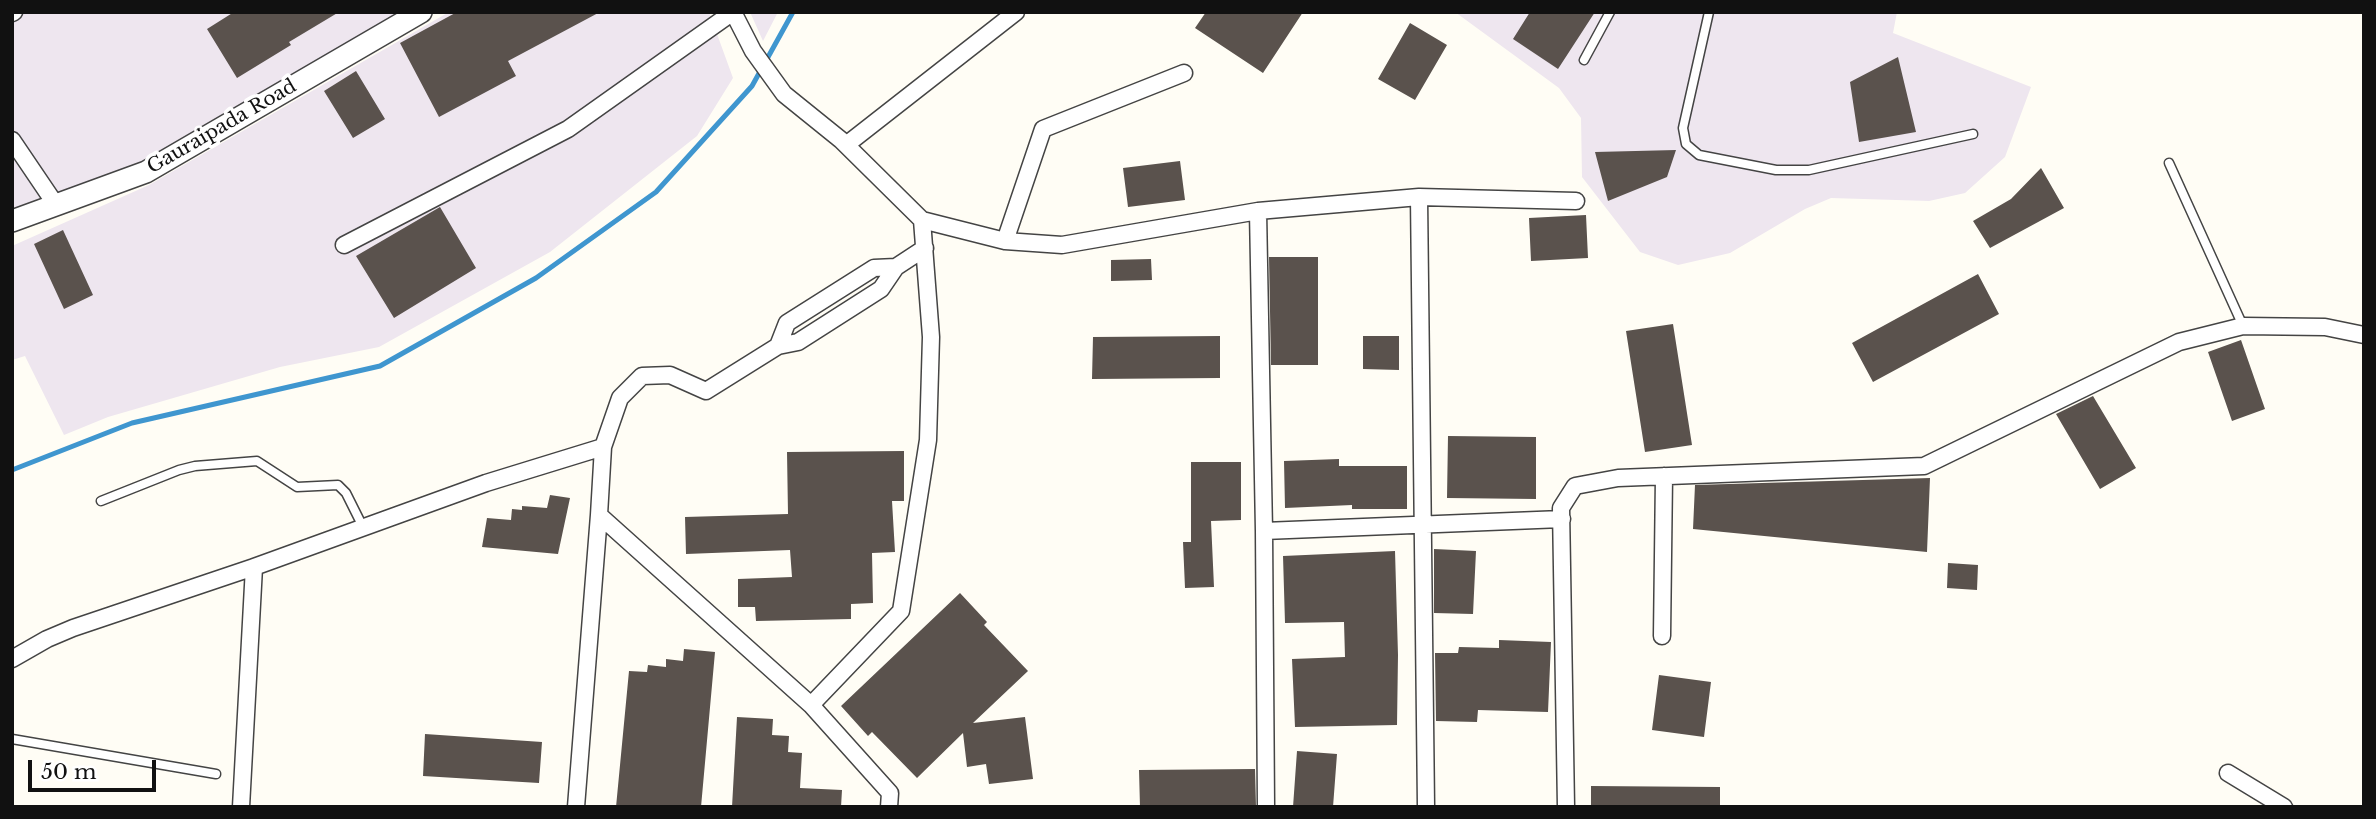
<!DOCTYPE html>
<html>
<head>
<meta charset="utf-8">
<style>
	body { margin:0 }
	#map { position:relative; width:2376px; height:819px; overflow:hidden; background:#fffdf5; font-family:"Libre Baskerville",serif }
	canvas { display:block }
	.frame { position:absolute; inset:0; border:14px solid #111; pointer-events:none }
	.scale { position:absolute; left:28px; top:760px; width:128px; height:32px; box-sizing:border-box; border:4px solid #111; border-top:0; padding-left:9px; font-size:21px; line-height:24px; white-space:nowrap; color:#111; -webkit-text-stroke:5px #fff; paint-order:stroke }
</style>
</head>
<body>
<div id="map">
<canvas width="2376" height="819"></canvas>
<div class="frame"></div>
<div class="scale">50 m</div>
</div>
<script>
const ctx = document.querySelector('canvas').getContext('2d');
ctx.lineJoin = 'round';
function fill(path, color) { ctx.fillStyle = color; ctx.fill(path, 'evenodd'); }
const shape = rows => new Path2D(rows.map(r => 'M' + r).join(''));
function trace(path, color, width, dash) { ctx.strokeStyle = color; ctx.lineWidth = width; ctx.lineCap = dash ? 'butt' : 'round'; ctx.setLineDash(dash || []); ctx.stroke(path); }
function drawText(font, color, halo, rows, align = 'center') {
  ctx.font = font + ' "Libre Baskerville",serif'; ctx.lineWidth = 7; ctx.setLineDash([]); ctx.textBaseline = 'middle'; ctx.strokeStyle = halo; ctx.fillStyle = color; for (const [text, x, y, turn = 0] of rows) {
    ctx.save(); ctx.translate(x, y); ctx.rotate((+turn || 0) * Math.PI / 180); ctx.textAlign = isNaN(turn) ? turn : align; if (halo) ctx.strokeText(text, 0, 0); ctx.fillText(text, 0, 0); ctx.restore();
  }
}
const industrial = shape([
	[12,12,408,12,126,174,12,212],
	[449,12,709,12,733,78,697,136,550,252,379,347,280,367,108,417,64,435,25,356,12,360,12,246,149,185],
	[750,12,778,12,763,41],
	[1455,12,1897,12,1893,33,2031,87,2005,157,1965,193,1929,201,1831,198,1805,209,1730,253,1678,265,1640,252,1582,177,1581,118,1559,88]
]);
const stream = shape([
	[12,470,132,423,380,366,536,278,656,192,752,86,793,12]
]);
const building = shape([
	[234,12,339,12,289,42,291,45,237,78,207,29],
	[457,12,600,12,508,61,516,76,439,117,400,43],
	[1206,12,1303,12,1263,73,1195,28],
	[1530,12,1595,12,1558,69,1513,39],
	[1410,23,1447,45,1415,100,1378,79],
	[1898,57,1916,132,1859,142,1850,82],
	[356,71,385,119,353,138,324,91],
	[1676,150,1667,177,1608,201,1595,152],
	[1180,161,1185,200,1128,207,1123,168],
	[2041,168,2064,208,1990,248,1973,221,2011,199],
	[440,207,476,268,394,318,356,256],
	[1586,215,1588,258,1531,261,1529,218],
	[63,230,93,295,64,309,34,244],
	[1269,257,1318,257,1318,365,1271,365],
	[1151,259,1152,280,1111,281,1111,260],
	[1978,274,1999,314,1873,382,1852,343],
	[1673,324,1692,445,1645,452,1626,331],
	[1220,336,1220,378,1092,379,1093,337],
	[1363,336,1399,336,1399,370,1363,369],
	[2241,340,2265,409,2232,421,2208,352],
	[2093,396,2136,468,2100,489,2056,414],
	[1448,436,1536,437,1536,499,1447,498],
	[904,451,904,501,892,501,895,552,872,553,873,603,851,604,851,619,756,621,755,607,738,607,738,579,792,577,790,550,686,554,685,517,788,514,787,452],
	[1339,459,1339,466,1407,466,1407,509,1352,509,1352,505,1285,508,1284,461],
	[1191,462,1241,462,1241,520,1211,521,1214,587,1185,588,1183,542,1191,542],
	[1930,478,1927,552,1693,529,1695,485],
	[550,495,570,498,558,554,482,547,487,518,511,520,512,509,522,510,522,506,547,508],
	[1434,549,1476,551,1473,614,1434,613],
	[1395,551,1398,655,1397,725,1295,727,1292,659,1345,657,1344,622,1285,623,1283,556],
	[1948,563,1978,565,1977,590,1947,588],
	[960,593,987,622,984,625,1028,671,973,723,1025,717,1033,779,989,784,986,764,967,767,963,733,917,778,872,732,868,736,841,706],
	[1499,640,1551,642,1548,712,1478,710,1477,722,1436,721,1435,653,1458,653,1459,647,1499,648],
	[684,649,715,652,701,807,616,807,629,671,647,672,648,665,666,667,666,659,683,661],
	[1659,675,1711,682,1704,737,1652,730],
	[737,717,773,719,772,735,789,736,788,752,802,753,800,788,842,790,841,807,732,807],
	[425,734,542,742,539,783,423,776],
	[1297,751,1337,754,1333,807,1293,807],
	[1255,769,1256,807,1140,807,1139,770],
	[1591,786,1720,787,1720,807,1591,807]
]);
const service = shape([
	[1709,12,1683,128,1686,144,1699,155,1776,170,1809,170,1973,134],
	[1584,60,1610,12],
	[2169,163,2243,326],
	[101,501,179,470,195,466,257,461,297,487,338,485,346,493,363,527],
	[12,739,216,774]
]);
const minor = shape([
	[733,12,753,51,784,94,841,140,922,220,931,337,928,440,901,611,811,705,890,793,889,807],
	[12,13,14,12],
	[12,140,56,205],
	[846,145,1016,12],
	[1419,197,1576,201],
	[1258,211,1264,531,1266,807],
	[922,220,1005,241,1062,245,1258,211,1419,197,1426,807],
	[1005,241,1043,129,1184,73],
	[344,245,568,129,733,12],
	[778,346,798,342,881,289,896,267],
	[599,515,603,447],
	[1264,531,1562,519],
	[1662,636,1664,476],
	[12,659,47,639,73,628,254,567,486,483,603,447,620,398,642,376,670,375,706,391,778,346,787,323,874,268,896,267,925,248],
	[2228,773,2284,807],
	[241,807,254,567],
	[576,807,599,515,811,705],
	[1566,807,1561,508,1575,486,1618,478,1924,466,2179,342,2243,326,2325,327,2364,335]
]);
const tertiary = shape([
	[12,221,146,172,421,12]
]);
const streetNames = [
	["Gauraipada Road",222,127,-30]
];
fill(industrial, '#eee6ef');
trace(stream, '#3f96cf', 5);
fill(building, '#5a524d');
trace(service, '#444', 11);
trace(minor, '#444', 19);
trace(tertiary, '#444', 24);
trace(service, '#fff', 8);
trace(minor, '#fff', 16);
trace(tertiary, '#fff', 21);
drawText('19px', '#111', '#fff', streetNames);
</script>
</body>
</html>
